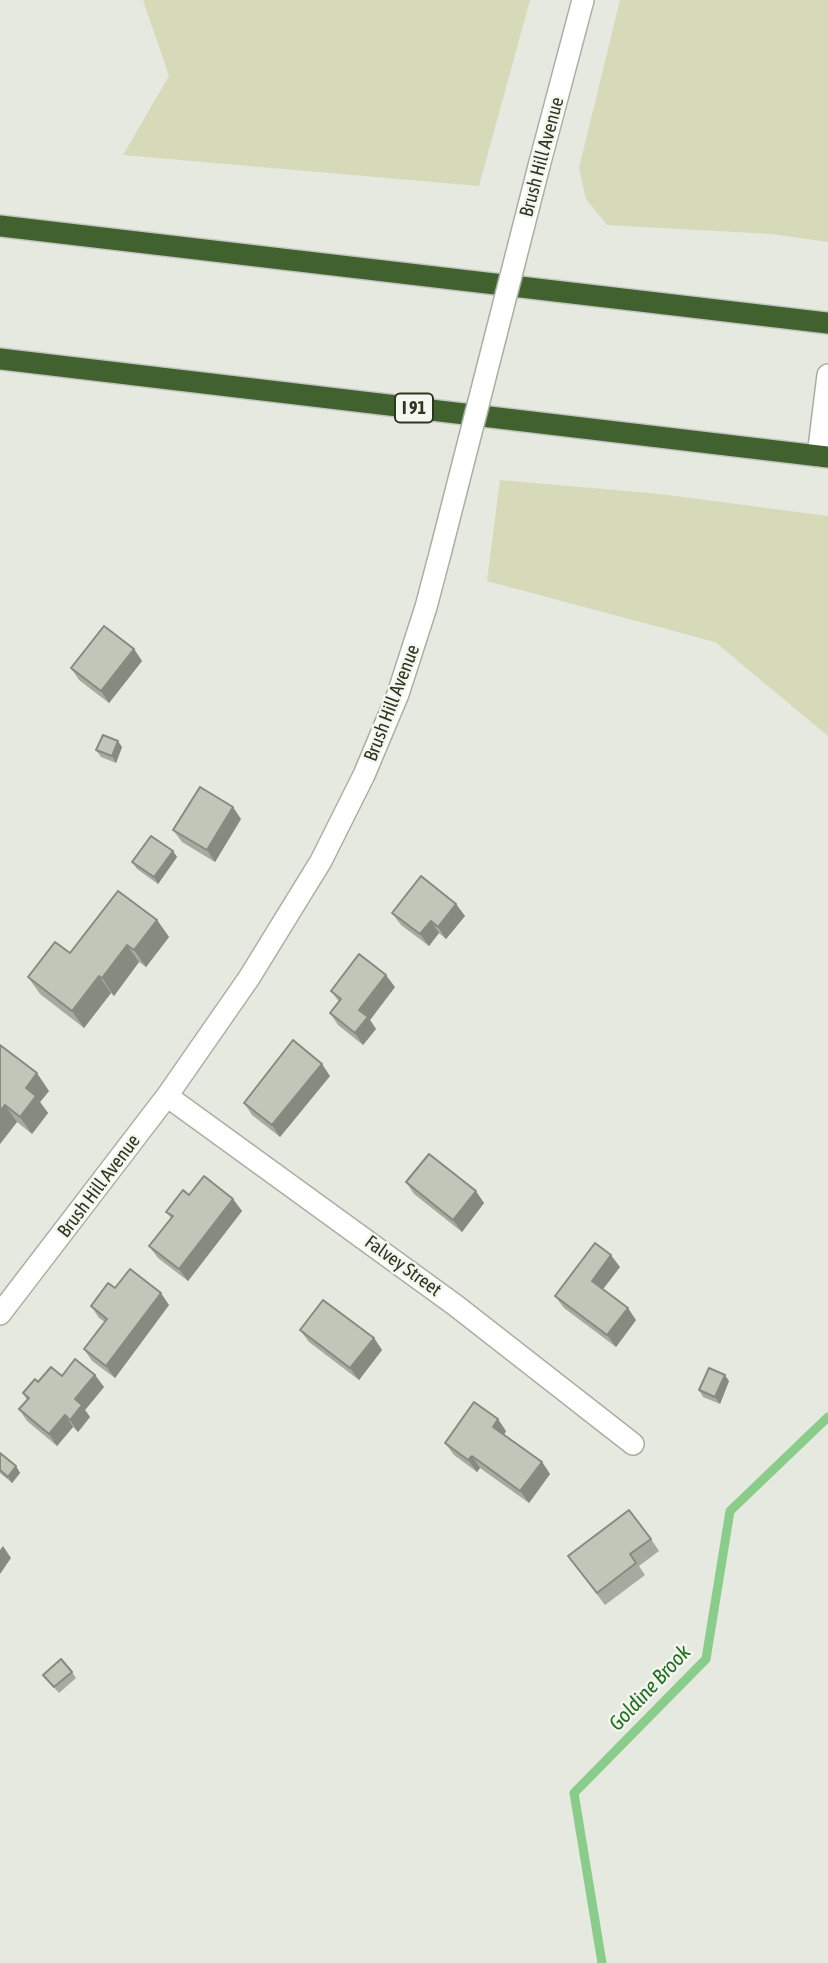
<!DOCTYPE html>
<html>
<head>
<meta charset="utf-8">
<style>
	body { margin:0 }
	canvas { display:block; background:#e5e9df }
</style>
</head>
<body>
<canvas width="828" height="1963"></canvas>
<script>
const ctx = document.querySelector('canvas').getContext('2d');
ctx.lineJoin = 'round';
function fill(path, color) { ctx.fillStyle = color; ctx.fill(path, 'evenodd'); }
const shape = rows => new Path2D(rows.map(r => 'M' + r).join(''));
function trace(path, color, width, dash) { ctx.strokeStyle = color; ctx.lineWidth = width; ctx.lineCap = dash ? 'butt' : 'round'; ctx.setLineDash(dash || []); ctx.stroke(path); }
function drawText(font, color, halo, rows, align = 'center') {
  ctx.font = font + ' "Asap Condensed",sans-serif'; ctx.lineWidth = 5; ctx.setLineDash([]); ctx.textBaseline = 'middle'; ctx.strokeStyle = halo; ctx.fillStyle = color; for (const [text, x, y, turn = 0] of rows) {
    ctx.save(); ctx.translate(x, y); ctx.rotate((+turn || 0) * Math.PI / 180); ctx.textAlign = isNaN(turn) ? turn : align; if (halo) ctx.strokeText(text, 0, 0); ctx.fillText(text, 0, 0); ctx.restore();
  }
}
const green = shape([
	[143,0,530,0,479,186,123,155,169,76],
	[620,0,828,0,828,242,772,234,607,225,586,199,579,168],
	[500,480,660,494,828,516,828,736,715,642,487,581]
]);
const stream = shape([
	[602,1963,574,1793,706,1659,730,1511,828,1417]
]);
const minor = shape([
	[539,166,583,0],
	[818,456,828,375],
	[167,1096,455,1305,633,1444],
	[0,1314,167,1096,249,978,321,861,364,775,398,694,426,607,441,550]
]);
const highway = shape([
	[0,226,828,323],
	[0,359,828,457]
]);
const minorBridge = shape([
	[441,550,539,166]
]);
const wall = shape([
	[134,649,142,661,109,703,79,680,71,668],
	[122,747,116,763,101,757,96,750],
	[241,819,215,862,182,842,173,830],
	[173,851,177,857,158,884,137,869,132,862],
	[456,904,465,916,446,939,439,933,429,946,401,925,392,913],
	[157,920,169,937,146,967,139,962,114,996,111,993,84,1028,40,994,28,977,70,953],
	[395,987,370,1020,376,1029,363,1045,338,1025,330,1013,339,1002,331,991],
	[0,1045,49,1091,40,1102,48,1113,32,1134,17,1122,0,1144],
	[330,1076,280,1137,252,1115,244,1103],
	[406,1182,484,1203,462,1232,414,1194],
	[189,1195,233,1199,242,1211,188,1281,158,1258,149,1246,171,1218,166,1212],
	[620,1267,603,1289,636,1320,616,1347,564,1308,555,1296],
	[115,1288,169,1305,115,1378,92,1361,84,1349,105,1322,99,1318,91,1306],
	[300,1330,374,1338,382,1350,359,1380,309,1342],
	[95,1375,104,1387,85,1410,90,1417,78,1432,73,1427,57,1446,27,1421,19,1409,27,1400,23,1393,38,1382,62,1376],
	[729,1381,720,1404,703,1397,699,1390],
	[506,1431,504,1435,542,1462,550,1474,529,1503,480,1468,477,1472,454,1455,445,1443],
	[0,1453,16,1466,20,1473,12,1483,0,1473],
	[651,1539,659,1551,639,1566,645,1575,605,1605,568,1556],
	[72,1672,76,1678,59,1693,43,1675]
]);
const shadedWall = shape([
	[134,649,142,661,109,703,101,691],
	[118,741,122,747,116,763,112,756],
	[233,807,241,819,215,862,207,850],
	[173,851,177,857,158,884,154,877],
	[456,904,465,916,446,939,438,927],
	[157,920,169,937,146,967,134,950],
	[431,921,439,933,429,946,420,934],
	[127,945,139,962,114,996,102,978],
	[386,975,395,987,370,1020,376,1029,363,1045,355,1033,359,1010],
	[99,976,111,993,84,1028,72,1011],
	[322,1064,330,1076,280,1137,272,1125],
	[37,1073,49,1091,40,1102,48,1113,32,1134,20,1117,26,1088],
	[5,1105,17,1122,0,1144,0,1111],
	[476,1191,484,1203,462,1232,453,1220],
	[233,1199,242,1211,188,1281,179,1269],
	[611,1255,620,1267,600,1293,592,1281],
	[161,1293,169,1305,115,1378,106,1366],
	[628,1308,636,1320,616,1347,607,1335],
	[374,1338,382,1350,359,1380,350,1368],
	[95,1375,104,1387,85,1410,90,1417,78,1432,70,1420,75,1399],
	[725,1375,729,1381,720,1404,715,1397],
	[65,1415,73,1427,57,1446,49,1434],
	[498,1419,506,1431,501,1439,493,1427],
	[472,1456,480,1468,477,1472,468,1460],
	[542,1462,550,1474,529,1503,520,1491],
	[16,1466,20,1473,12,1483,8,1477],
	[3,1546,11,1558,0,1574,0,1550]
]);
const building = shape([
	[104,626,134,649,101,691,71,668,104,626],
	[103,735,118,741,112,756,96,750,103,735],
	[200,787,233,807,207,850,173,830,200,787],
	[151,836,173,851,154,877,132,862,151,836],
	[421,876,456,904,438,927,431,921,420,934,392,913,421,876],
	[118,891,157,920,134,950,127,945,102,978,99,976,72,1011,28,977,55,942,70,953,118,891],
	[359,954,386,975,359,1010,368,1017,355,1033,330,1013,341,999,331,991,359,954],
	[293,1040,322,1064,272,1125,244,1103,293,1040],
	[0,1045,37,1073,26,1088,36,1096,20,1117,5,1105,0,1111,0,1045],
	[429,1154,476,1191,453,1220,406,1182,429,1154],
	[204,1176,233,1199,179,1269,149,1246,173,1216,166,1212,183,1190,189,1195,204,1176],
	[595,1243,611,1255,592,1281,628,1308,607,1335,555,1296,595,1243],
	[130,1269,161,1293,106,1366,84,1349,107,1319,91,1306,108,1283,115,1288,130,1269],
	[323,1300,374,1338,350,1368,300,1330,323,1300],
	[75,1359,95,1375,75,1399,82,1405,70,1420,65,1415,49,1434,19,1409,29,1398,23,1393,35,1379,38,1382,51,1367,62,1376,75,1359],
	[709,1368,725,1375,715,1397,699,1390,709,1368],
	[474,1402,498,1419,493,1427,542,1462,520,1491,472,1456,468,1460,445,1443,474,1402],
	[0,1453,16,1466,8,1477,0,1470,0,1453],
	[629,1510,651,1539,630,1554,636,1563,597,1593,568,1556,629,1510],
	[61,1659,72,1672,54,1687,43,1675,61,1659]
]);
const shields = [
	[414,408,38]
];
const shieldNames = [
	["I 91",414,408]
];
const streetNames = [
	["Brush Hill Avenue",542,157,-75],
	["Brush Hill Avenue",392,703,-69],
	["Brush Hill Avenue",99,1186,-53],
	["Falvey Street",403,1266,36]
];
const waterNames = [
	["Goldine Brook",650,1688,-47]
];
fill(green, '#d6dab9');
trace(stream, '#8acc8a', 9);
trace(minor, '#a9b0a2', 24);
trace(highway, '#c4c7c1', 24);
trace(minor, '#fff', 21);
trace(highway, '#41622f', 21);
trace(minorBridge, '#a9b0a2', 24, []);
trace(minorBridge, '#fff', 21);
fill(wall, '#a5ab9e');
fill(shadedWall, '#868b81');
fill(building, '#c0c7b8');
trace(building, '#868b81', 2);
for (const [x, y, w] of shields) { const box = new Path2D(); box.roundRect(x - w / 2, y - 14.5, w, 29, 5); ctx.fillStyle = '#f4f6ef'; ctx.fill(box); trace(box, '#2b3821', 2); }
drawText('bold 18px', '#2b3821', null, shieldNames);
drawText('19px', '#2b3821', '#f4f6ef', streetNames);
drawText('italic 21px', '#207021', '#f4f6ef', waterNames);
</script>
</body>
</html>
